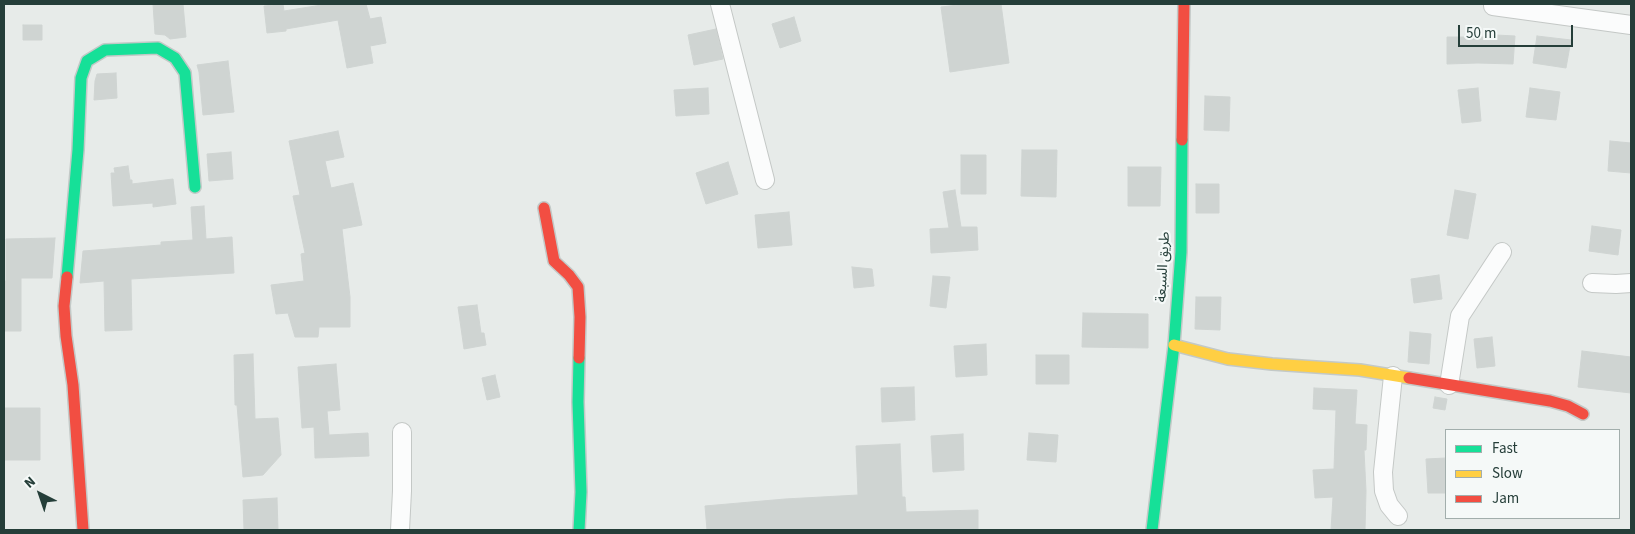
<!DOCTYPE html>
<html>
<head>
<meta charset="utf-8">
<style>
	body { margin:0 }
	#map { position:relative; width:1635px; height:534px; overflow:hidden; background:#e7ebe9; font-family:"Source Sans 3",sans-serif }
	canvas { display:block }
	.frame { position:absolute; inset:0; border:5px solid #253e39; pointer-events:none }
	.legend { position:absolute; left:1445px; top:429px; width:175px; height:90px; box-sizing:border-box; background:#f5f9f8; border:1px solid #a2aeac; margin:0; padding:6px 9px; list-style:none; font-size:15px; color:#253e39 }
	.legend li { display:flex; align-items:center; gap:10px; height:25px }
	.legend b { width:25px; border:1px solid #a2aeac }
	.north { position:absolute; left:15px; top:469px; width:50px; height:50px; -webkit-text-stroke:4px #f5f9f8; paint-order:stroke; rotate:319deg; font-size:14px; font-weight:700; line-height:20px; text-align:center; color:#253e39 }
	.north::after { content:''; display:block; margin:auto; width:18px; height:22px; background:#253e39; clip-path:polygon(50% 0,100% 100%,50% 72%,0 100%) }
	.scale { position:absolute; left:1458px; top:25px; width:115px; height:22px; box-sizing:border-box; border:2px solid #253e39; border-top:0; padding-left:6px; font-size:15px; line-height:18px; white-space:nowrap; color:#253e39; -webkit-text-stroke:4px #f5f9f8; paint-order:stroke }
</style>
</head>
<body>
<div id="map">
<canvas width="1635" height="534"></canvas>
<div class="frame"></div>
<ul class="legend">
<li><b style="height:6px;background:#16e098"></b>Fast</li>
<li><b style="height:6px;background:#ffcf43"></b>Slow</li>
<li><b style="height:6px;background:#f24e42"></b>Jam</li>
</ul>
<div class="north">N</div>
<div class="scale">50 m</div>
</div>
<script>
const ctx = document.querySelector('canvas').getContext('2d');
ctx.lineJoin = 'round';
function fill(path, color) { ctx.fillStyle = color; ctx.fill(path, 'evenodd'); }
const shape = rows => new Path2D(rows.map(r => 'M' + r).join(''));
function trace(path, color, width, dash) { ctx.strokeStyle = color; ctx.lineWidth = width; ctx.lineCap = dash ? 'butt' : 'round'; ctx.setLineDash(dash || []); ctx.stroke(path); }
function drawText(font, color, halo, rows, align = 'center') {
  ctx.font = font + ' "Source Sans 3","Noto Sans Arabic",sans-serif'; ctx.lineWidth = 4.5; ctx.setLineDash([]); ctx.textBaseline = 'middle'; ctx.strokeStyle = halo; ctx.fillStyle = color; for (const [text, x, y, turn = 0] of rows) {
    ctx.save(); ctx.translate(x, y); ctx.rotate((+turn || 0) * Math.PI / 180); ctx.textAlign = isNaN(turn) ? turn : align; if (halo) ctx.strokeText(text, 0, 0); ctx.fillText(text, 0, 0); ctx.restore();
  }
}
const building = shape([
	[153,4,183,4,186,37,170,39,165,35,155,34,153,4],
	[283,4,284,11,328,4,366,4,370,19,381,17,386,43,370,46,373,63,347,68,338,20,286,29,286,31,267,33,264,6,283,4],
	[967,4,1001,4,1009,63,950,72,941,7,967,4],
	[794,17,801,41,780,48,772,24,794,17],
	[23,25,42,25,42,40,23,40,23,25],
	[716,29,723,59,694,65,688,35,716,29],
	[1496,35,1515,36,1513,64,1478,63,1447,64,1447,37,1495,37,1496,35],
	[1537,36,1571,40,1566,68,1533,63,1537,36],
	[228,61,234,112,203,115,199,72,197,65,228,61],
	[116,73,117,98,94,100,95,81,97,74,116,73],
	[708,88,709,114,676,116,674,90,708,88],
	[1478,88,1481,121,1462,123,1458,90,1478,88],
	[1530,88,1560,92,1556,120,1526,117,1530,88],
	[1205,96,1230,97,1229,131,1204,130,1205,96],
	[338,131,344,157,325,161,331,188,353,183,362,225,342,229,350,297,350,327,319,327,318,337,295,337,288,313,276,314,271,285,304,281,301,254,305,253,293,196,300,195,289,141,338,131],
	[1610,141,1631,143,1631,173,1608,171,1610,141],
	[1022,150,1057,150,1056,197,1021,196,1022,150],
	[231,152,233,179,209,181,207,154,231,152],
	[961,155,986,155,986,194,961,194,961,155],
	[728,162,738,194,706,204,696,173,728,162],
	[128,166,130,180,132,180,132,184,173,179,176,204,153,207,153,203,113,206,111,173,115,173,114,168,128,166],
	[1128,167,1161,167,1160,206,1128,206,1128,167],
	[1196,184,1219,184,1219,213,1196,213,1196,184],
	[955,190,961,227,977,227,978,250,931,253,930,229,949,228,943,192,955,190],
	[1455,190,1476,194,1468,239,1447,235,1455,190],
	[204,206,206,239,232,237,234,273,131,279,132,330,105,331,104,281,80,283,83,251,161,245,161,242,193,240,191,207,204,206],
	[789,212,792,245,758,248,755,215,789,212],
	[1592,226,1621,230,1618,255,1589,251,1592,226],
	[55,238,52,278,21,278,21,331,4,331,4,281,6,281,6,239,55,238],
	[852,267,872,269,874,286,854,288,852,267],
	[1439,275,1442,299,1414,303,1411,279,1439,275],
	[933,276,950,277,946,308,930,306,933,276],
	[1196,297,1221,297,1220,330,1195,329,1196,297],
	[477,305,481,333,484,333,486,345,464,349,458,307,477,305],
	[1083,313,1148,314,1148,348,1082,347,1083,313],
	[1410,332,1431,334,1429,364,1408,362,1410,332],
	[1492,337,1495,366,1477,368,1474,339,1492,337],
	[986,344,987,375,956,377,954,346,986,344],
	[1582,351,1631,357,1631,393,1578,387,1582,351],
	[253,354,255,419,278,418,281,455,263,475,243,477,237,405,235,405,234,355,253,354],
	[1036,355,1069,355,1069,384,1036,384,1036,355],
	[336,364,340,410,327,411,329,435,368,433,369,456,315,458,314,427,302,428,298,367,336,364],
	[495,375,500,397,487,400,482,378,495,375],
	[914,387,915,420,882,422,881,388,914,387],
	[1314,388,1357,390,1355,424,1367,425,1366,450,1364,450,1366,491,1365,530,1331,530,1333,497,1315,498,1313,470,1334,469,1336,410,1313,409,1314,388],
	[1435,397,1447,399,1445,410,1433,408,1435,397],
	[4,408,40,408,40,460,4,460,4,408],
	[1029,433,1058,435,1056,462,1027,460,1029,433],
	[963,434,964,470,933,472,931,436,963,434],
	[900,444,902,497,905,497,906,512,978,510,978,530,707,530,705,506,785,499,858,495,856,446,900,444],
	[1446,458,1446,493,1428,493,1426,459,1446,458],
	[277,498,278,530,244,530,243,500,277,498]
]);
const street = shape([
	[720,4,765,180],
	[1493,6,1631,25],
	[1592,283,1616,284,1631,283],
	[1393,376,1383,472,1384,491,1389,505,1398,516],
	[1449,385,1460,316,1502,252],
	[400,530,402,491,402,432]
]);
const fast = shape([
	[67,277,78,150,81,78,87,61,105,50,158,48,175,58,185,73,195,187],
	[579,530,581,492,578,402,579,358],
	[1152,530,1174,345,1181,252,1182,140]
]);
const slow = shape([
	[1174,345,1228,359,1272,364,1360,370,1409,378]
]);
const jam = shape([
	[1182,140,1184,4],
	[544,208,554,261,569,275,578,287,580,317,579,358],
	[67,277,64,306,66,336,73,385,83,530],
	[1409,378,1550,401,1568,406,1583,414]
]);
const streetNames = [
	["طريق السبعة",1164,267,-87]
];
fill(building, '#cfd4d2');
trace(building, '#cfd4d2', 1);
trace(street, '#c4c8c6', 20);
trace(fast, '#c3c9c7', 14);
trace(slow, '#c3c9c7', 14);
trace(jam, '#c3c9c7', 14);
trace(street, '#fbfcfc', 18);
trace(fast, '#16e098', 11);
trace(slow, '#ffcf43', 11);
trace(jam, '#f24e42', 11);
drawText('14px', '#253e39', '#f5f9f8', streetNames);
</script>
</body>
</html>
